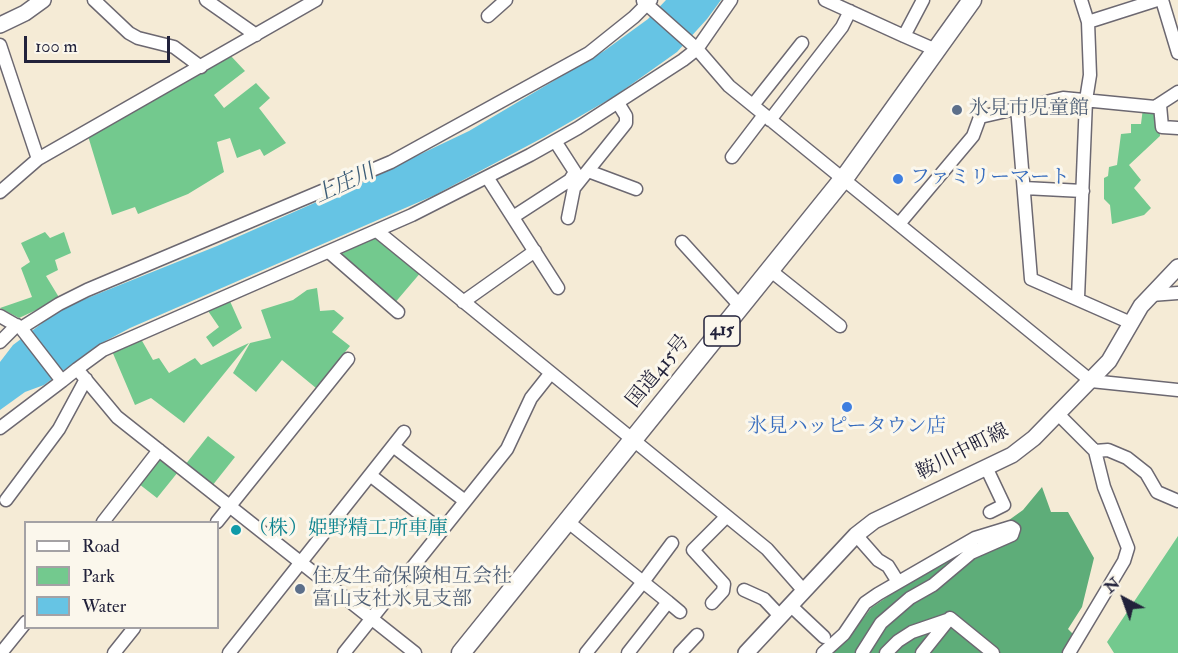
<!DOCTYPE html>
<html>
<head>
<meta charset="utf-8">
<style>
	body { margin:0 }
	#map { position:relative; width:1178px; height:653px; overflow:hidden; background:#f5ebd6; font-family:"IM FELL Double Pica",serif }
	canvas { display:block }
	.legend { position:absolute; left:24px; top:521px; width:195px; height:108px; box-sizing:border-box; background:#fbf7ec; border:2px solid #a4a2a5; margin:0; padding:8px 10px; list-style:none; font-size:18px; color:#22223b }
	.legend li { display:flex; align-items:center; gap:12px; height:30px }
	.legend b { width:30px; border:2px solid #a4a2a5 }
	.north { position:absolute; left:1094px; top:569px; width:60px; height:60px; -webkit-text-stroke:4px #fbf7ec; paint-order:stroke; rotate:319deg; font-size:16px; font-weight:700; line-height:24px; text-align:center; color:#22223b }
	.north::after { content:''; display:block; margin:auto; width:21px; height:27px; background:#22223b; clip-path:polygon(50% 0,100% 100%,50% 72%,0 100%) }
	.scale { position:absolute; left:24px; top:36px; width:146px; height:27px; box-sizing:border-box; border:3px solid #22223b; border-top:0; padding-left:8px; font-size:18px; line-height:21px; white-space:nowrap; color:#22223b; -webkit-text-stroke:4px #fbf7ec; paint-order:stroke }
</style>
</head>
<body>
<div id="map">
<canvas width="1178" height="653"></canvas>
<ul class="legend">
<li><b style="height:8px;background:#fff"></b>Road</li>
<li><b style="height:16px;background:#73c98e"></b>Park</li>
<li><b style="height:16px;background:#66c4e4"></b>Water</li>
</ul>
<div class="north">N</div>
<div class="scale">100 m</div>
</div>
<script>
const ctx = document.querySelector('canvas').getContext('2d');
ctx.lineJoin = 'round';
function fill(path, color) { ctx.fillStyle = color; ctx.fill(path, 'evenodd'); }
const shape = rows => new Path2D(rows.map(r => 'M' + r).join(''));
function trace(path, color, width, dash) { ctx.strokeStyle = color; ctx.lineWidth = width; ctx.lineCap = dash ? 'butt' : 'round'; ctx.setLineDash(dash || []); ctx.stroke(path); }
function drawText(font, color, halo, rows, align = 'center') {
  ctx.font = font + ' "IM FELL Double Pica","Noto Serif JP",serif'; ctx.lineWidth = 6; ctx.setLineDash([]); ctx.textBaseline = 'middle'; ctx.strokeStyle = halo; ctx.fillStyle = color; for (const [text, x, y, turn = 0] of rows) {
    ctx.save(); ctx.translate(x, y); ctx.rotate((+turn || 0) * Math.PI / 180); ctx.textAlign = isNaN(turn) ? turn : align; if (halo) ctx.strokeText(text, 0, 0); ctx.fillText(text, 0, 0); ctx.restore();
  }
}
const green = shape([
	[230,55,245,71,214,95,224,108,256,83,270,98,259,108,286,143,264,156,260,149,237,158,230,138,217,142,224,172,188,194,138,214,135,207,112,215,88,136],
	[1143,108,1158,109,1160,136,1129,165,1141,180,1134,188,1151,208,1144,215,1112,224,1110,205,1104,199,1104,178,1108,176,1109,167,1117,165,1121,134,1131,133,1131,124,1141,124],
	[45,232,50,238,64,232,71,253,55,260,58,270,46,276,60,299,19,318,0,308,32,297,21,268,30,262,21,243],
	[376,232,422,271,393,305,332,252],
	[317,288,320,311,334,310,344,318,332,332,350,346,316,388,282,360,256,392,233,373,250,343,271,338,261,310,293,300,307,290],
	[229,299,242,328,213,347,206,337,219,327,206,308],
	[141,339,153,360,159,358,169,373,195,358,201,365,249,343,184,423,151,398,135,405,112,351],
	[208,436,235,457,212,486,185,465],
	[159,458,178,472,157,498,139,484],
	[1178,536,1178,653,1114,653,1107,642]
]);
const forest = shape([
	[1042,487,1051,512,1068,512,1094,558,1082,607,1068,629,1074,635,1063,653,830,653,853,632,871,608,906,584,977,543,1023,510]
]);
const water = shape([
	[666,0,721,0,707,19,677,52,615,96,544,137,435,195,130,328,98,345,44,385,25,392,0,410,0,362,13,345,53,315,75,303,217,246,364,181,469,131,604,51,648,19]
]);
const minor = shape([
	[94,0,129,33,138,38,174,47,201,67],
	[206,0,256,35],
	[825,0,904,36],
	[923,0,904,36,936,50],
	[1162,0,1178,53],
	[643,1,697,49,729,86,1091,381,1178,390],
	[488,16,506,0],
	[1088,22,1157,0],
	[0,45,38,159],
	[753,105,802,43],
	[1160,105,1162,127,1178,128],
	[1017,107,1031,279,1131,323],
	[770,120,842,27,850,11],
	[732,157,764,115],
	[588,171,636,189],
	[487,177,558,288],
	[1024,188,1083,191],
	[0,192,38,159,316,0],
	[513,217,570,180,575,172,555,141],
	[568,218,574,188,626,123,626,116,618,103],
	[899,224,973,136,980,117,1063,98,1155,107,1178,92],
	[377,231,767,549,804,591],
	[682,242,741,307],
	[329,252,398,312],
	[771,271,840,326],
	[1151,295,1178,293],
	[1078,298,1086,100,1090,75,1088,22,1081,0],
	[463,302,535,251],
	[0,316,21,328,59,304,87,290,391,162,589,53,634,17,651,0],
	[21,328,62,381,77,369],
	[0,342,17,325],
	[1058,414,1095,451,1104,487,1128,548,1124,561,1069,653],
	[0,428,62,381],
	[393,446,465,501],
	[1095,451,1108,450,1127,458,1146,473,1157,492,1178,501],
	[986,467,1004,505,990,512],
	[370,475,442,531],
	[6,500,59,429,86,379],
	[567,521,643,582,586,653],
	[103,522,159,450],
	[217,522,348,359],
	[856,535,878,560,888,566,898,582],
	[744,590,764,599,780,616],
	[668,602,643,582,672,543],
	[712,603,723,591,724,584,693,550,726,517],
	[790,605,824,637],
	[1,653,26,622],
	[114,653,134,628],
	[229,653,404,432],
	[344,653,507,449,531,398,550,374],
	[415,653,117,417,77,369,103,350,412,215,530,155,578,128,683,60,697,49,731,0],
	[628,653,668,602,680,612],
	[680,653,697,635],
	[823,653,844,634,865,603,878,594,975,538,1011,527,1014,529,1012,535,971,553,933,585,910,598,881,623,862,653],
	[886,653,898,641,912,632,950,619],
	[922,653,950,618,993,653]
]);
const major = shape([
	[0,25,25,13,43,0],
	[746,653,856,535,874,521,1012,455,1034,438,1109,361,1141,306,1178,267]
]);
const highway = shape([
	[461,653,848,173,972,0]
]);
const markers = [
	[957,110,6,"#5c6f8a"],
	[898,179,6,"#3f7fe0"],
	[847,407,6,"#3f7fe0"],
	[236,530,6,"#0f9aa8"],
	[300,589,6,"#5c6f8a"]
];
const shields = [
	[722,331,36]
];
const shieldNames = [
	["415",722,331]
];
const serviceNames = [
	["氷見市児童館",969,110],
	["住友生命保険相互会社",312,578],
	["富山支社氷見支部",312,601]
];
const shopNames = [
	["ファミリーマート",910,179],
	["氷見ハッピータウン店",847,428,"center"]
];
const streetNames = [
	["国道415号",659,372,-51],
	["鞍川中町線",963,453,-27]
];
const cultureNames = [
	["（株）姫野精工所車庫",248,530]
];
const waterNames = [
	["上庄川",345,185,-25]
];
fill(green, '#73c98e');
fill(forest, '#5ead79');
fill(water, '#66c4e4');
trace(minor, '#6c6871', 15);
trace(major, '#6c6871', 18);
trace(highway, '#6c6871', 21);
trace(minor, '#fff', 12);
trace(major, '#fff', 15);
trace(highway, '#fff', 18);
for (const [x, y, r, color] of markers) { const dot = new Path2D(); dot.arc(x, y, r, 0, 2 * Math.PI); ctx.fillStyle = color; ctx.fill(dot); trace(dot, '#fbf7ec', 2); }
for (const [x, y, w] of shields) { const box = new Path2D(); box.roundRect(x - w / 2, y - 15, w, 30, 4.5); ctx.fillStyle = '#fbf7ec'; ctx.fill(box); trace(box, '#22223b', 1.5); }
drawText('bold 18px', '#22223b', null, shieldNames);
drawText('20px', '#4e5e75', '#fbf7ec', serviceNames, 'left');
drawText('20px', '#366cbe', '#fbf7ec', shopNames, 'left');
drawText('20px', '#22223b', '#fbf7ec', streetNames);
drawText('20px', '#0d838f', '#fbf7ec', cultureNames, 'left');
drawText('italic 21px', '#3a5b76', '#fbf7ec', waterNames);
</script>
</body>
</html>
